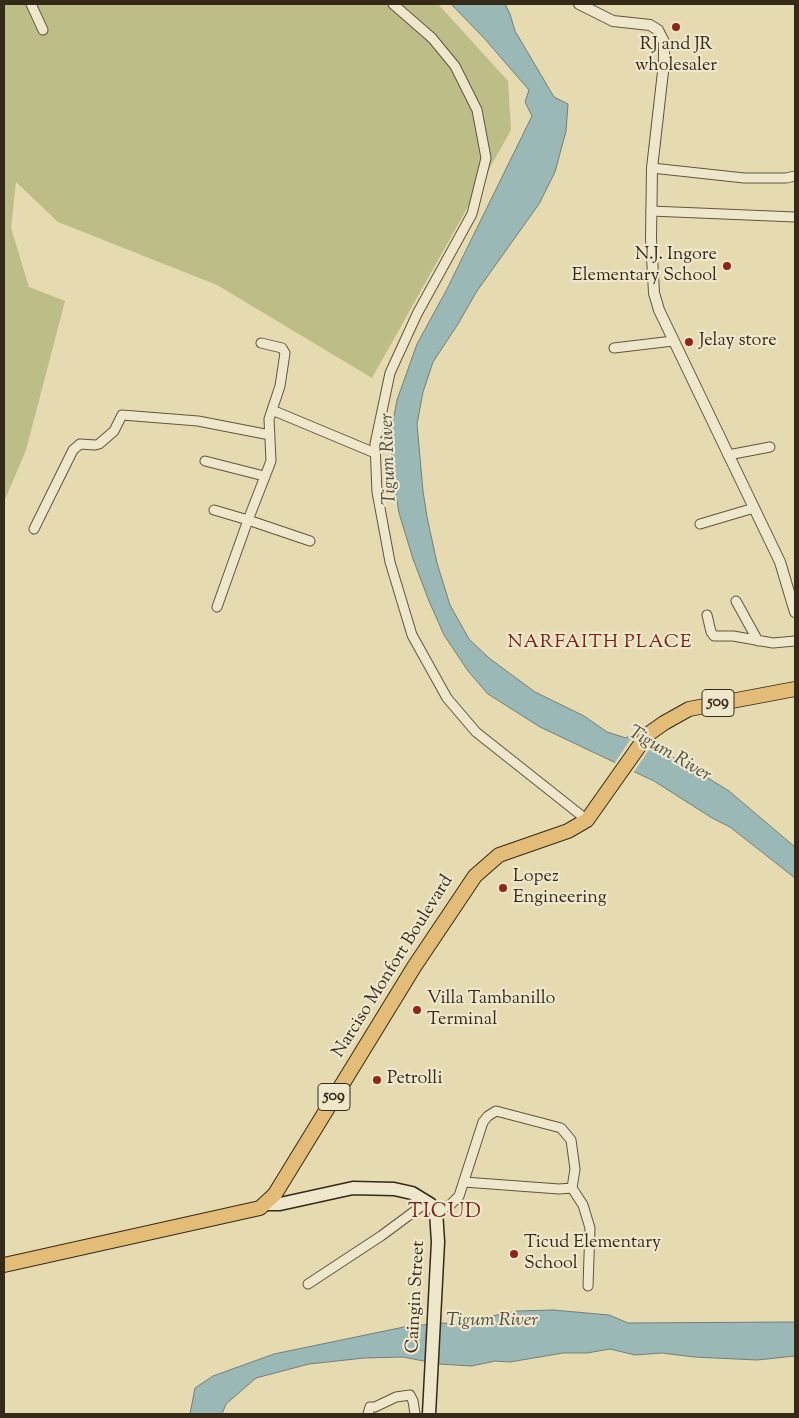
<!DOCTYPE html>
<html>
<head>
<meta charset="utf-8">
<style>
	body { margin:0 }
	#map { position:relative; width:799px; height:1418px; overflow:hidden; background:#e6dab1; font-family:"Sorts Mill Goudy",serif }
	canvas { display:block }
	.frame { position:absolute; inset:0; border:5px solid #352918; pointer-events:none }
</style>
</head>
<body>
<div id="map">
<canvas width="799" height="1418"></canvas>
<div class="frame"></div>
</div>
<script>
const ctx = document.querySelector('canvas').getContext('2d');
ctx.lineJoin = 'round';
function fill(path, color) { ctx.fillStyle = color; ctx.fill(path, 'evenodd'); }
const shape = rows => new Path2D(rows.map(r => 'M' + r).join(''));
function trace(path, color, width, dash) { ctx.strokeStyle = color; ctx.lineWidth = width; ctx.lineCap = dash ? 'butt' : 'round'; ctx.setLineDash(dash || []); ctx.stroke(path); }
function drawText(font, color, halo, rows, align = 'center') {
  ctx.font = font + ' "Sorts Mill Goudy",serif'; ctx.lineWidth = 4.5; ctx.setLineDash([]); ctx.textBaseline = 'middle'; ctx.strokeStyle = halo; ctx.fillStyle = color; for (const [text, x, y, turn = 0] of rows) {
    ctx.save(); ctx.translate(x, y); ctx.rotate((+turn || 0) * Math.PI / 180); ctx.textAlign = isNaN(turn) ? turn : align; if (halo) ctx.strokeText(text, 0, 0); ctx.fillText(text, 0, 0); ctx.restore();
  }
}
const green = shape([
	[4,4,438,4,508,81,511,130,372,378,217,285,58,222,16,182,11,228,29,287,65,301,26,450,4,502]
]);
const water = shape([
	[451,4,505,4,510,14,515,31,554,97,568,104,566,131,555,172,539,204,477,291,458,324,433,362,423,392,417,424,423,491,427,517,437,563,450,605,469,639,489,658,535,692,584,716,607,732,626,738,630,735,682,762,729,791,795,847,795,878,730,827,712,818,654,781,540,727,488,694,468,671,444,635,429,601,413,559,399,513,392,471,391,432,397,400,417,344,446,291,532,116,525,102,529,90,484,38,451,4],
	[553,1310,609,1315,628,1323,795,1322,795,1356,757,1360,694,1357,662,1353,635,1355,610,1349,587,1353,563,1353,510,1362,495,1361,472,1366,439,1364,403,1357,364,1358,309,1364,256,1378,226,1404,222,1414,190,1414,195,1388,213,1376,274,1354,404,1327,442,1323,468,1325,492,1316,517,1311,553,1310]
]);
const pier = shape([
	[634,734,653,744,633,773,614,764]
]);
const minor = shape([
	[31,4,43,30],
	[393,4,432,38,455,66,477,110,486,158,472,214,417,314,390,373,375,444,377,492,390,562,412,635,447,698,476,732,587,820],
	[652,168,744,178,786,178,795,176],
	[651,211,795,217],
	[261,343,282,348,285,353,280,386,269,419,271,461,248,520,310,541],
	[614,348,673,341],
	[272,410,375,453],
	[728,455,770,447],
	[205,461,264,476],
	[214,510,248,520,217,607],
	[700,524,754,508],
	[34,529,73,450,80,444,95,445,99,444,114,431,122,415,198,421,270,435],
	[736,601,758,641],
	[707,615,711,632,714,636,733,636,773,643,795,641],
	[464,1182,559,1189,572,1188],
	[436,1211,450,1205,459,1196,483,1122,488,1116,496,1111,561,1128,571,1140,575,1169,572,1188,583,1205,590,1228,588,1286],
	[308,1284,381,1236,427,1202],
	[368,1414,370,1407,375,1407,396,1397,410,1395,413,1401,415,1414]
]);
const tertiary = shape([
	[579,4,613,21,650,25,658,30,664,42,664,63,652,168,651,239,654,293,659,310,780,562,795,612]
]);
const secondary = shape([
	[266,1204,280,1204,353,1188,394,1189,412,1193,430,1204,436,1211,438,1242,429,1414]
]);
const primary = shape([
	[4,1265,260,1208,275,1194,414,967,475,876,499,855,568,831,587,820,647,735,664,723,689,709,795,689]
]);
const markers = [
	[676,27,5,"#8f2418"],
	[727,266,5,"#8f2418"],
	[689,342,5,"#8f2418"],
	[503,888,5,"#8f2418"],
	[417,1010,5,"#8f2418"],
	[377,1080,5,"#8f2418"],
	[514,1254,5,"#8f2418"]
];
const shields = [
	[718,703,32],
	[334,1097,32]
];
const shieldNames = [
	["509",718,703],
	["509",334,1097]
];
const poiNames = [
	["RJ and JR",676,46,"center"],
	["wholesaler",676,67,"center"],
	["N.J. Ingore",717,256,"right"],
	["Elementary School",717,277,"right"],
	["Jelay store",699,342],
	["Lopez",513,878],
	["Engineering",513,899],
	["Villa Tambanillo",427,1000],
	["Terminal",427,1021],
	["Petrolli",387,1080],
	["Ticud Elementary",524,1244],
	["School",524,1265]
];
const streetNames = [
	["Narciso Monfort Boulevard",394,967,-58],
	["Caingin Street",417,1297,-87]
];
const waterNames = [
	["Tigum River",390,459,-92],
	["Tigum River",669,755,30],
	["Tigum River",492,1322]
];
const neighbourhoodNames = [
	["NARFAITH PLACE",600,644]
];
const quarterNames = [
	["TICUD",445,1214]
];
fill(green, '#bcbd87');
fill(water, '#9ab8b6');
trace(water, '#727f77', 1);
fill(pier, '#e6dab1');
trace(minor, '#61553e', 11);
trace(tertiary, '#61553e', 12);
trace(secondary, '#352918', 15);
trace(primary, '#352918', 16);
trace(minor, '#efe7cc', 9);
trace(tertiary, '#efe7cc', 10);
trace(secondary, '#efe7cc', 12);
trace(primary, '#e3bd78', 14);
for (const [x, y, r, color] of markers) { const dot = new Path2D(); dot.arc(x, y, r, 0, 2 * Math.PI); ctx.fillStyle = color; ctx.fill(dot); trace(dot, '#efe7cc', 2); }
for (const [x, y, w] of shields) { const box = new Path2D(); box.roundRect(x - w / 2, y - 13.5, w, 27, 4); ctx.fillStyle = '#efe7cc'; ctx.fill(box); trace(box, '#352918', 1); }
drawText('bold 16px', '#352918', null, shieldNames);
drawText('18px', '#352918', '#efe7cc', poiNames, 'left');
drawText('18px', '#352918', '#efe7cc', streetNames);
drawText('italic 19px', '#4e4d40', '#efe7cc', waterNames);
ctx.letterSpacing = '1px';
drawText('19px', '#7a1f14', '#efe7cc', neighbourhoodNames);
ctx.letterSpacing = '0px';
ctx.letterSpacing = '1px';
drawText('20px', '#7a1f14', '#efe7cc', quarterNames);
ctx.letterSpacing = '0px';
</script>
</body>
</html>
